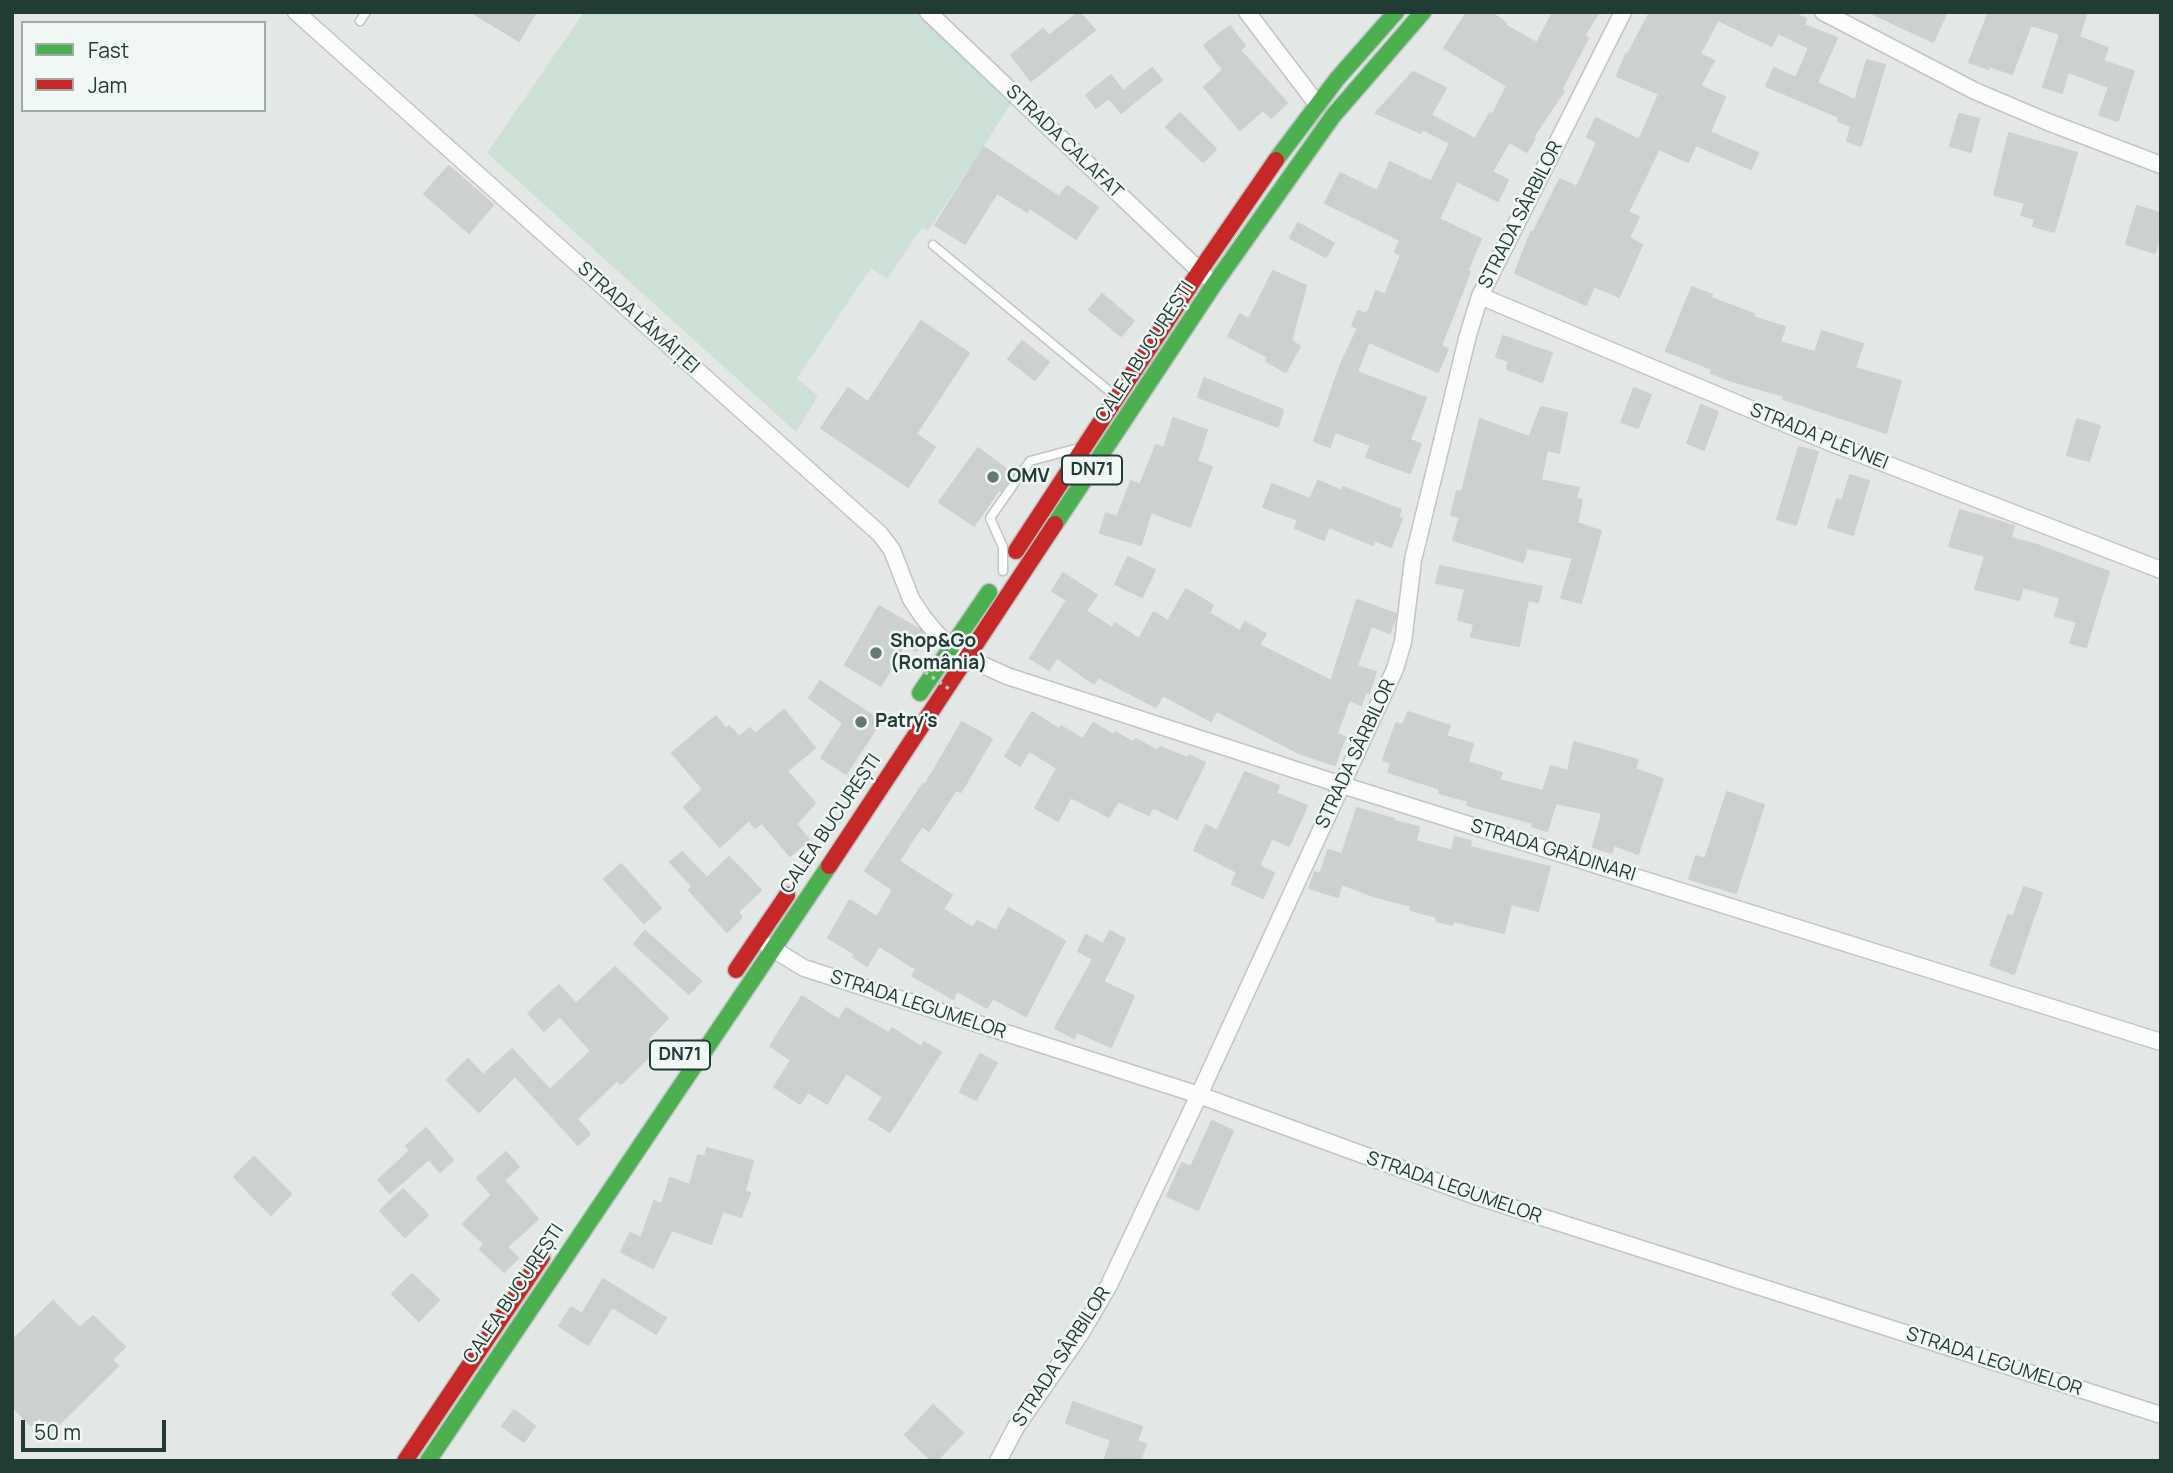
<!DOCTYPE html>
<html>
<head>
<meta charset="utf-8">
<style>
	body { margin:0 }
	#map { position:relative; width:2173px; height:1473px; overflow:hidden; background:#e3e8e6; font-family:Manrope,sans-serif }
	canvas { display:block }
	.frame { position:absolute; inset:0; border:14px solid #213b35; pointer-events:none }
	.legend { position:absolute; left:21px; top:21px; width:245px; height:91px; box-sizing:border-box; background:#f1f7f4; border:2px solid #9eaca8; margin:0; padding:9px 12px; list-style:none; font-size:21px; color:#213b35 }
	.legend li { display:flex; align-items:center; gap:14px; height:35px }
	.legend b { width:35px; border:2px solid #9eaca8 }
	.scale { position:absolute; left:21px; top:1420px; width:145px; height:32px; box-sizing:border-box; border:4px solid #213b35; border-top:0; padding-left:9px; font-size:21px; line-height:24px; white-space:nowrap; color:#213b35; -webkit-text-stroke:5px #f1f7f4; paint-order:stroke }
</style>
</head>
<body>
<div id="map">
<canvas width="2173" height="1473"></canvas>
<div class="frame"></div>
<ul class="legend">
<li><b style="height:9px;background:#4caf50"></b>Fast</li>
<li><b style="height:9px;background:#c62828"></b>Jam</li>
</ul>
<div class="scale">50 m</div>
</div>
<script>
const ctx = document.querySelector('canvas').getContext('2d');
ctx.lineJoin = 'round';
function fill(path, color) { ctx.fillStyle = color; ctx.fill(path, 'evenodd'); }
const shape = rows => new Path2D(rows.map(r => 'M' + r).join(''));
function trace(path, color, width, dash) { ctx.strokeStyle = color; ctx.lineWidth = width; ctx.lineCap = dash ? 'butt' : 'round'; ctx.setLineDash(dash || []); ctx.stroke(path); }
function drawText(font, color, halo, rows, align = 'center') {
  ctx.font = font + ' Manrope,sans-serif'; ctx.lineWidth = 5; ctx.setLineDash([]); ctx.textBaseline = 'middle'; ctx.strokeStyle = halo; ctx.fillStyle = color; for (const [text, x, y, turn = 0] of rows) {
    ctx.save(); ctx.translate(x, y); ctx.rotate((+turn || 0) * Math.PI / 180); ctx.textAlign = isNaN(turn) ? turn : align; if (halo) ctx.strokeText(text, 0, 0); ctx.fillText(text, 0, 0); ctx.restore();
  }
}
const green = shape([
	[584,12,916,12,1011,104,928,231,922,228,887,279,871,268,797,378,818,396,796,432,487,153]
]);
const building = shape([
	[471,12,536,12,519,41,471,12],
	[1079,12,1095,30,1031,81,1011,55,1043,29,1049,36,1079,12],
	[1467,12,1491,12,1506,23,1505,25,1537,43,1553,12,1599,12,1584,36,1588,38,1561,90,1564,91,1533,137,1535,138,1527,152,1509,142,1492,172,1508,180,1498,201,1457,181,1439,219,1481,239,1467,271,1470,272,1441,346,1448,349,1438,372,1369,342,1357,372,1426,398,1410,440,1421,444,1410,473,1366,457,1371,445,1335,432,1330,447,1314,441,1340,366,1358,328,1352,326,1358,311,1367,314,1376,291,1385,295,1401,255,1395,252,1400,240,1325,203,1340,173,1377,191,1390,162,1431,182,1450,143,1423,129,1421,133,1376,113,1413,72,1446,88,1431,115,1475,139,1490,113,1493,114,1507,86,1444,48,1467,12],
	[1650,12,1792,12,1806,19,1804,25,1837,38,1817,83,1855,100,1867,60,1885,65,1861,146,1847,141,1851,126,1838,121,1839,117,1766,86,1774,68,1796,78,1809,48,1778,33,1772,46,1718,20,1700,54,1714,61,1700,86,1725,97,1710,132,1758,153,1751,169,1696,145,1688,162,1659,149,1628,212,1639,217,1629,238,1642,245,1619,297,1594,286,1586,305,1515,273,1531,232,1533,233,1560,179,1577,187,1597,142,1587,137,1596,118,1639,140,1659,94,1617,76,1626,54,1628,54,1650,12],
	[1869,12,1947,12,1933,42,1869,12],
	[1989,12,2087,12,2079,37,2108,48,2103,61,2134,71,2118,121,2099,115,2109,87,2068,72,2062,93,2043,87,2060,34,2031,25,2012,74,1989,66,1988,69,1969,62,1989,12],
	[1230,26,1245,46,1240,50,1287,103,1271,118,1263,110,1240,130,1204,87,1223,70,1204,45,1230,26],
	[1152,68,1162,80,1121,113,1109,98,1096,108,1086,95,1111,75,1123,91,1152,68],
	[1180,113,1216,149,1203,162,1166,127,1180,113],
	[1959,114,1979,119,1971,152,1950,146,1959,114],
	[2009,133,2077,153,2054,232,2033,226,2035,219,2021,215,2025,203,1994,195,2009,133],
	[984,147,1059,197,1067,186,1098,207,1076,239,1030,208,1027,212,997,193,965,244,935,225,984,147],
	[449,166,493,205,469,233,424,194,449,166],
	[2137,206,2161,213,2161,231,2155,253,2126,244,2137,206],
	[1298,223,1334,243,1326,257,1290,238,1298,223],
	[1273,271,1306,286,1291,341,1300,346,1286,372,1266,361,1268,357,1228,336,1240,314,1249,319,1273,271],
	[1692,287,1712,295,1711,298,1754,314,1753,317,1785,327,1780,342,1815,352,1822,331,1863,344,1855,368,1901,381,1886,433,1783,399,1784,396,1729,380,1711,373,1712,369,1666,351,1692,287],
	[1102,294,1134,321,1121,336,1089,310,1102,294],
	[921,321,969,353,916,434,935,447,908,487,821,428,848,388,868,402,921,321],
	[1503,336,1552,353,1542,382,1507,369,1509,361,1496,357,1503,336],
	[1022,341,1049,362,1035,380,1008,359,1022,341],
	[1204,378,1283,410,1278,427,1198,397,1204,378],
	[1634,388,1651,395,1638,428,1621,422,1634,388],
	[1701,405,1718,412,1704,450,1687,443,1701,405],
	[1541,407,1567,413,1559,453,1547,450,1541,480,1579,488,1576,498,1582,500,1577,523,1601,531,1581,603,1561,598,1573,558,1527,548,1523,562,1453,540,1460,517,1451,515,1457,491,1462,492,1480,419,1529,437,1541,407],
	[1173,418,1207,430,1197,461,1212,467,1190,527,1151,512,1141,545,1100,533,1106,513,1117,517,1131,481,1140,485,1156,445,1164,448,1173,418],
	[2077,419,2100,426,2089,461,2067,455,2077,419],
	[1799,447,1818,452,1796,525,1777,519,1799,447],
	[978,448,1013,474,1001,491,999,490,974,526,939,502,978,448],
	[1850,475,1869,481,1853,535,1828,527,1837,499,1842,501,1850,475],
	[1318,481,1342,491,1343,487,1401,510,1398,517,1402,519,1391,547,1375,540,1373,545,1329,527,1324,540,1295,528,1298,520,1263,507,1272,484,1310,499,1318,481],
	[1960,510,2014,526,2011,538,2037,545,2109,572,2086,647,2070,643,2077,622,2055,616,2060,598,2023,587,2019,600,1975,589,1985,556,1949,546,1960,510],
	[1128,557,1155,570,1142,597,1115,584,1128,557],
	[1440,566,1542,587,1538,602,1528,600,1519,646,1471,637,1474,624,1458,620,1465,589,1436,583,1440,566],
	[1063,573,1097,595,1086,611,1112,628,1115,623,1139,639,1154,612,1168,621,1186,589,1213,605,1209,613,1240,631,1245,622,1266,634,1259,645,1331,681,1357,600,1396,614,1395,619,1390,633,1371,626,1357,666,1376,672,1369,693,1366,692,1361,705,1349,700,1337,734,1345,737,1335,765,1301,754,1217,711,1211,721,1163,695,1156,707,1098,677,1094,684,1057,658,1049,670,1030,658,1067,600,1052,591,1063,573],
	[879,606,919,629,924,635,916,651,905,644,881,686,845,665,879,606],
	[820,681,881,721,846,774,821,758,843,723,809,698,820,681],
	[784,710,815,748,787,771,815,803,796,824,809,840,790,856,762,823,755,828,749,820,720,847,684,807,703,789,672,753,716,716,726,729,729,726,739,737,750,728,755,734,784,710],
	[1032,712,1059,729,1061,726,1083,739,1093,723,1114,735,1115,732,1133,742,1135,739,1158,751,1160,747,1187,758,1189,755,1205,763,1177,819,1153,807,1149,815,1118,801,1109,817,1071,797,1058,821,1035,808,1057,768,1029,751,1020,766,1005,756,1032,712],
	[1408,712,1450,726,1446,736,1473,744,1468,762,1502,773,1499,780,1543,791,1551,766,1568,771,1574,742,1638,760,1635,769,1663,779,1638,854,1614,845,1612,853,1593,847,1602,813,1556,803,1547,831,1532,826,1533,823,1467,805,1468,801,1439,793,1440,789,1388,772,1391,763,1383,760,1396,723,1403,725,1408,712],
	[962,722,992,739,961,792,956,790,929,831,922,826,899,861,952,895,943,909,973,928,977,921,996,931,1009,908,1065,941,1026,1016,993,998,987,1008,957,991,953,999,912,976,916,969,879,946,867,966,853,957,855,954,828,938,850,900,877,917,893,890,865,871,923,784,925,785,962,722],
	[1245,772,1279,786,1276,793,1307,806,1289,846,1272,838,1259,866,1274,873,1263,898,1232,884,1237,872,1194,850,1206,825,1217,831,1245,772],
	[1727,792,1764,805,1736,893,1689,879,1696,856,1705,859,1727,792],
	[1357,808,1394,819,1394,821,1419,827,1416,841,1452,851,1455,837,1471,841,1470,847,1550,867,1538,911,1511,904,1504,933,1453,921,1452,925,1436,921,1437,917,1410,910,1411,906,1373,896,1342,884,1338,897,1309,888,1315,872,1320,874,1328,850,1342,854,1357,808],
	[682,852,707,878,729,857,761,890,738,912,742,917,727,932,689,890,692,886,670,862,682,852],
	[621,864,661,908,644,923,604,879,621,864],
	[2024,887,2042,893,2014,974,1990,965,2008,915,2013,917,2024,887],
	[645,931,701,981,689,994,634,944,645,931],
	[1110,931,1125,939,1103,982,1134,996,1111,1047,1077,1032,1074,1038,1055,1028,1093,959,1078,951,1086,935,1103,944,1110,931],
	[615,967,668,1018,648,1039,657,1049,621,1084,617,1080,577,1119,590,1134,578,1145,515,1076,479,1112,447,1080,468,1059,483,1075,512,1049,550,1090,591,1051,560,1016,544,1031,528,1013,559,985,576,1004,615,967],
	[802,996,839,1020,846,1008,889,1033,892,1028,921,1047,924,1042,941,1052,890,1132,869,1119,883,1097,846,1073,827,1104,808,1092,800,1104,774,1087,791,1060,770,1046,802,996],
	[980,1054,997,1063,976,1100,960,1092,980,1054],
	[1212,1121,1233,1131,1198,1210,1167,1196,1182,1163,1191,1167,1212,1121],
	[426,1128,453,1160,440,1172,429,1159,390,1193,378,1180,410,1151,406,1146,426,1128],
	[707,1148,753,1161,745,1191,750,1193,741,1217,723,1211,711,1244,672,1230,653,1268,621,1252,630,1233,641,1238,654,1201,662,1204,670,1178,690,1185,698,1155,705,1157,707,1148],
	[506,1152,519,1167,504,1180,538,1219,507,1247,518,1258,504,1272,480,1249,484,1244,463,1224,492,1195,477,1178,506,1152],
	[254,1157,291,1194,271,1215,234,1177,254,1157],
	[403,1189,428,1215,405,1237,380,1211,403,1189],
	[412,1274,439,1300,419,1321,392,1294,412,1274],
	[603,1279,666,1318,656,1334,612,1307,588,1345,559,1326,571,1307,582,1314,603,1279],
	[53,1301,80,1328,93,1316,125,1347,112,1360,118,1366,44,1439,12,1406,12,1341,53,1301],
	[1073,1402,1142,1427,1137,1441,1146,1444,1140,1461,1104,1461,1111,1440,1066,1423,1073,1402],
	[933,1405,963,1433,936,1461,932,1461,905,1435,933,1405],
	[514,1410,535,1426,524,1442,502,1426,514,1410]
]);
const lane = shape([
	[360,21,366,12],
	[933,245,1114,395],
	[1003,571,1003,547,990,518,1030,461,1075,449]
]);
const street = shape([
	[296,12,880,534,892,550,911,599,923,617,936,633,951,646,985,666,1007,676,1342,785,2161,1042],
	[928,12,1205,276],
	[1247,12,1317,104],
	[1823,12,1975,91,2048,122,2161,165],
	[1480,296,1834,444,2161,570],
	[768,946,804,968,1199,1095,1476,1196,2161,1415],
	[998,1461,1016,1427,1081,1333,1109,1285,1199,1095,1395,669,1403,642,1413,560,1468,335,1480,296,1623,12]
]);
const fast = shape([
	[1276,160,1337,79,1396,12],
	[1055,524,1215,283,1333,116,1423,12],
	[920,693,989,592],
	[428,1461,829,866]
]);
const jam = shape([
	[1016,551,1199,272,1276,160],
	[829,866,1055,524],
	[736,970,787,895],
	[405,1461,542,1257]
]);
const pathBridge = shape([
	[925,672,952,691]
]);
const markers = [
	[993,477,7,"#657873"],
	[876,653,7,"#657873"],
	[861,722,7,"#657873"]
];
const shields = [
	[1092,470,60],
	[680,1055,60]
];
const shieldNames = [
	["DN71",1092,470],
	["DN71",680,1055]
];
const streetNames = [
	["STRADA CALAFAT",1064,142,44],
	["STRADA SÂRBILOR",1521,215,-63],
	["STRADA LĂMÂIȚEI",638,318,42],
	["CALEA BUCUREȘTI",1145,352,-57],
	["STRADA PLEVNEI",1819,437,22],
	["STRADA SÂRBILOR",1356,754,-65],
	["CALEA BUCUREȘTI",831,824,-56],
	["STRADA GRĂDINARI",1553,851,17],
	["STRADA LEGUMELOR",918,1005,18],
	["STRADA LEGUMELOR",1454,1188,19],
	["CALEA BUCUREȘTI",514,1294,-56],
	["STRADA SÂRBILOR",1062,1357,-57],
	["STRADA LEGUMELOR",1994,1362,18]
];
const poiNames = [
	["OMV",1007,477],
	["Shop&Go",890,642],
	["(România)",890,664],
	["Patry's",875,722]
];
fill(green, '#cce1d3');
fill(building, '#ccd1cf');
trace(building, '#ccd1cf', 2);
trace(lane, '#c0c5c3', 11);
trace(street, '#c0c5c3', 19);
trace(fast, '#bcc5c2', 19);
trace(jam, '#bcc5c2', 19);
trace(lane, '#fbfcfb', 8);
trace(street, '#fbfcfb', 16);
trace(fast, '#4caf50', 16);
trace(jam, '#c62828', 16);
trace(pathBridge, '#c0c8c6', 3.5, [3.5, 5]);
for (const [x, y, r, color] of markers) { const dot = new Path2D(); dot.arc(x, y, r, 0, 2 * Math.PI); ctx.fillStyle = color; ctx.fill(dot); trace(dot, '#f1f7f4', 2.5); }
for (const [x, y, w] of shields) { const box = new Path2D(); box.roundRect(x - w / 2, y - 14.5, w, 29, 5); ctx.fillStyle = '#f1f7f4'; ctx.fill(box); trace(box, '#213b35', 2); }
drawText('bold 18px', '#213b35', null, shieldNames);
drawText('19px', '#213b35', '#f1f7f4', streetNames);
drawText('bold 19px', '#213b35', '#f1f7f4', poiNames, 'left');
</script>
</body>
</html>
